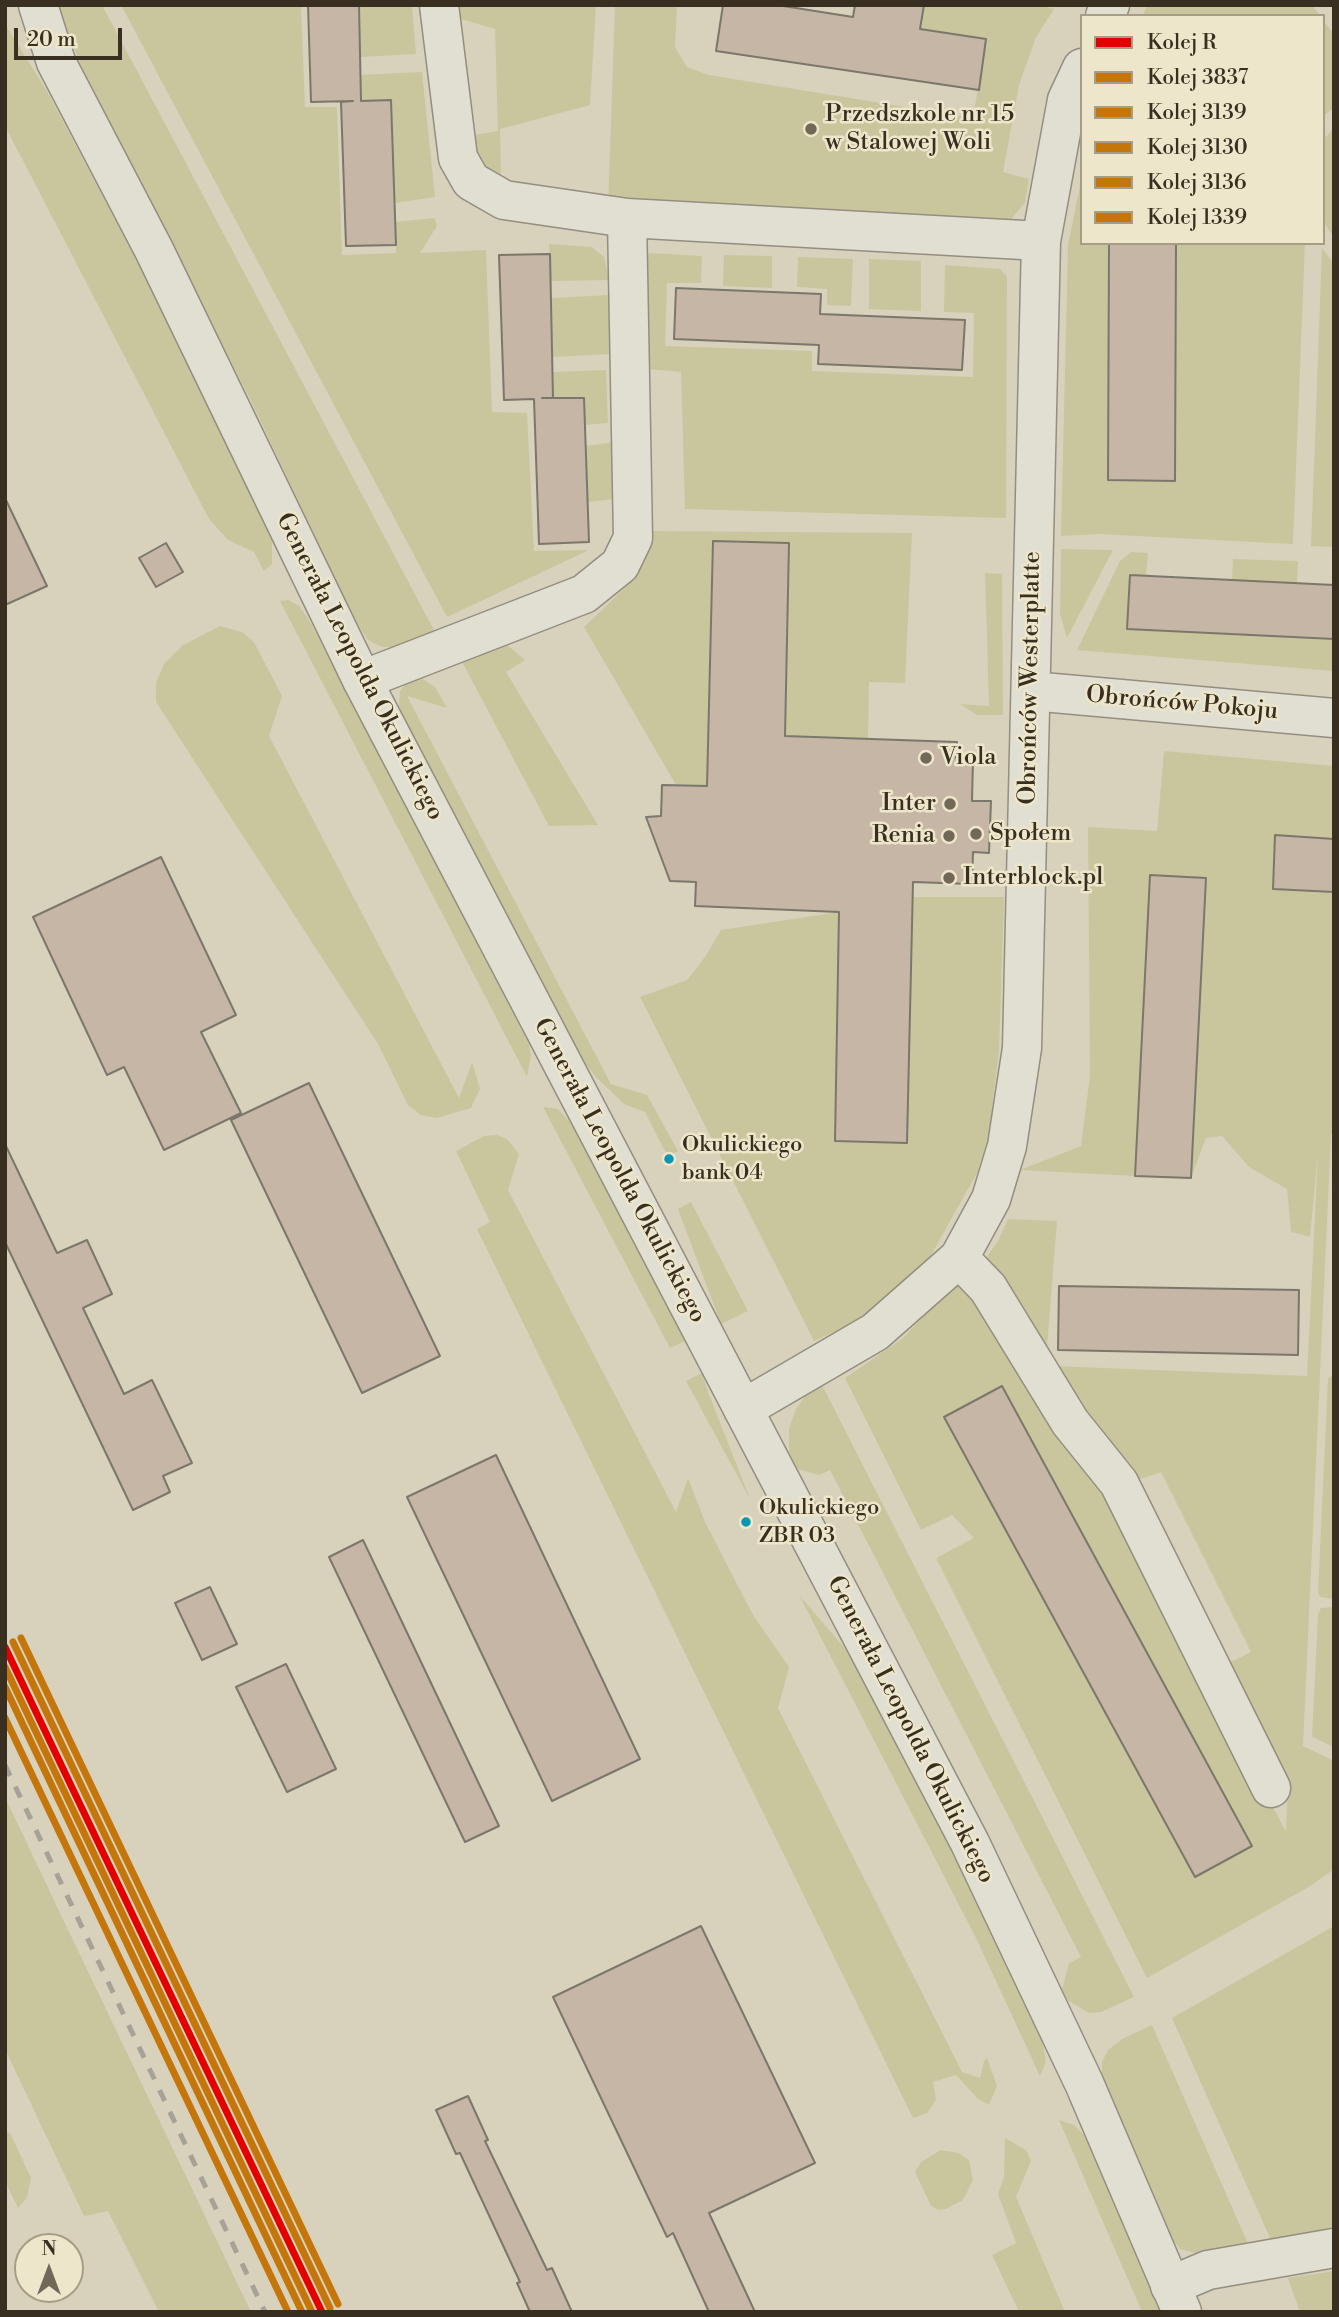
<!DOCTYPE html>
<html>
<head>
<meta charset="utf-8">
<style>
	body { margin:0 }
	#map { position:relative; width:1339px; height:2317px; overflow:hidden; background:#d8d2bc; font-family:"Libre Bodoni",serif }
	canvas { display:block }
	.frame { position:absolute; inset:0; border:7px solid #392f20; pointer-events:none }
	.legend { position:absolute; left:1080px; top:14px; width:245px; height:231px; box-sizing:border-box; background:#eee6cb; border:2px solid #a69d87; margin:0; padding:9px 12px; list-style:none; font-size:21px; color:#392f20 }
	.legend li { display:flex; align-items:center; gap:14px; height:35px }
	.legend b { width:35px; border:2px solid #a69d87 }
	.north { position:absolute; left:14px; top:2233px; width:70px; height:70px; box-sizing:border-box; background:#eee6cb; border:2px solid #a69d87; border-radius:50%; rotate:0deg; font-size:19px; font-weight:700; line-height:28px; text-align:center; color:#392f20 }
	.north::after { content:''; display:block; margin:auto; width:24px; height:32px; background:#716857; clip-path:polygon(50% 0,100% 100%,50% 72%,0 100%) }
	.scale { position:absolute; left:14px; top:28px; width:108px; height:32px; box-sizing:border-box; border:4px solid #392f20; border-top:0; padding-left:9px; font-size:21px; line-height:24px; white-space:nowrap; color:#392f20; -webkit-text-stroke:5px #eee6cb; paint-order:stroke }
</style>
</head>
<body>
<div id="map">
<canvas width="1339" height="2317"></canvas>
<div class="frame"></div>
<ul class="legend">
<li><b style="height:9px;background:#e50000"></b>Kolej R</li>
<li><b style="height:9px;background:#c4760a"></b>Kolej 3837</li>
<li><b style="height:9px;background:#c4760a"></b>Kolej 3139</li>
<li><b style="height:9px;background:#c4760a"></b>Kolej 3130</li>
<li><b style="height:9px;background:#c4760a"></b>Kolej 3136</li>
<li><b style="height:9px;background:#c4760a"></b>Kolej 1339</li>
</ul>
<div class="north">N</div>
<div class="scale">20 m</div>
</div>
<script>
const ctx = document.querySelector('canvas').getContext('2d');
ctx.lineJoin = 'round';
function fill(path, color) { ctx.fillStyle = color; ctx.fill(path, 'evenodd'); }
const shape = rows => new Path2D(rows.map(r => 'M' + r).join(''));
function trace(path, color, width, dash) { ctx.strokeStyle = color; ctx.lineWidth = width; ctx.lineCap = dash ? 'butt' : 'round'; ctx.setLineDash(dash || []); ctx.stroke(path); }
function drawText(font, color, halo, rows, align = 'center') {
  ctx.font = font + ' "Libre Bodoni",serif'; ctx.lineWidth = 5; ctx.setLineDash([]); ctx.textBaseline = 'middle'; ctx.strokeStyle = halo; ctx.fillStyle = color; for (const [text, x, y, turn = 0] of rows) {
    ctx.save(); ctx.translate(x, y); ctx.rotate((+turn || 0) * Math.PI / 180); ctx.textAlign = isNaN(turn) ? turn : align; if (halo) ctx.strokeText(text, 0, 0); ctx.fillText(text, 0, 0); ctx.restore();
  }
}
const green = shape([
	[55,5,102,5,435,632,395,647,382,647,368,640,356,622,251,401,89,83],
	[121,5,301,5,305,107,337,107,342,255,396,253,395,222,435,218,437,226,420,253,486,250,492,412,527,413,534,551,589,550,447,617],
	[359,5,412,5,416,54,360,57],
	[459,5,596,5,590,105,500,129,501,174,480,171,464,137,498,131,495,29,461,19],
	[615,5,677,5,675,47,687,67,709,75,973,118,986,39,920,29,924,5,1039,5,1054,9,1036,37,1019,85,1003,172,1029,179,1025,203,1011,219,993,221,608,208],
	[1148,5,1312,5,1320,16,1142,16],
	[1323,20,1334,34,1334,108,1323,116],
	[5,24,48,93,139,265,272,535,272,564,264,571,254,552,228,540,209,519,5,126],
	[422,72,435,197,395,203,391,100,362,101,361,75],
	[1334,128,1333,148,1334,237,1326,226,1323,213,1323,140],
	[1082,176,1082,243,1305,243,1293,544,1098,534,1061,536,1068,245],
	[549,244,592,247,604,257,609,280,551,281],
	[1322,248,1334,264,1334,547,1311,546],
	[648,253,702,256,701,283,667,283,665,346,812,351,812,371,973,377,974,313,944,312,945,265,1000,269,1007,277,1006,518,685,509,681,372,648,369],
	[724,255,772,256,772,288,723,286],
	[798,257,853,259,851,306,827,305,827,289,797,287],
	[869,259,921,261,921,311,869,309],
	[610,295,611,354,553,357,551,298],
	[606,370,608,423,585,425,584,398,554,398,553,372],
	[616,442,615,499,588,502,586,446],
	[649,531,912,533,905,683,869,682,868,739,823,738,784,787,789,543,713,541,707,786,676,785,584,627,631,582,650,544],
	[1061,549,1113,550,1067,638,1060,614],
	[1131,552,1148,553,1146,576,1130,575,1127,629,1334,639,1334,671,1077,650,1120,561],
	[1233,559,1298,561,1297,583,1232,580],
	[985,573,1002,574,1003,715,977,715,960,704,989,706],
	[288,600,299,606,309,620,529,1044,531,1056,527,1077,280,601],
	[220,626,242,632,254,642,282,696,269,736,459,1098,472,1062,480,1089,471,1108,437,1118,421,1115,408,1105,378,1044,156,702,156,683,164,664,183,645],
	[486,645,507,645,525,660,506,672,598,825,549,826,459,656],
	[421,678,435,687,447,708,407,696,611,1084,647,1095,678,1151,668,1157,645,1112,624,1104,595,1076,579,1055,409,730,399,706,400,691,409,680],
	[1164,751,1334,766,1334,839,1275,836,1273,889,1334,892,1334,1133,1331,1134,1303,1746,1334,1761,1334,1869,1312,1885,1147,1978,936,1558,974,1538,952,1515,921,1530,845,1378,902,1339,937,1302,956,1276,1108,1489,1286,1832,1288,1781,1221,1667,1251,1652,1161,1472,1132,1482,1053,1366,1307,1376,1318,1153,1310,1237,1291,1232,1287,1189,1249,1167,1222,1136,1206,1138,1191,1178,1206,878,1150,876,1135,1176,1020,1170,1081,1146,1090,1076,1088,827,1157,831],
	[912,897,1004,897,999,1051,989,1133,977,1173,930,1257,881,1302,851,1324,814,1341,640,997,687,980,705,957,721,930,839,912,835,1141,906,1143],
	[543,1107,558,1109,570,1122,685,1341,670,1348],
	[497,1135,507,1139,519,1154,508,1190,676,1512,688,1478,705,1522,753,1615,789,1667,778,1708,962,2072,980,2078,984,2061,987,2058,997,2086,989,2105,977,2098,956,2075,933,2082,936,2100,927,2113,913,2118,477,1229,490,1222,456,1151,484,1136],
	[691,1202,748,1311,721,1324,678,1209],
	[1008,1219,1057,1221,1047,1348,984,1261,998,1241],
	[702,1373,708,1392,750,1499,686,1381],
	[1334,1375,1334,1599,1320,1597,1318,1593,1328,1378],
	[822,1385,1134,1997,1101,2012,1089,2013,1067,2000,1062,1989,1069,1963,1081,1957,830,1470,819,1475,797,1469,789,1452,789,1429,796,1409,808,1392],
	[799,1595,848,1652,987,1920,1042,2039,1046,2062,1040,2076,977,1940],
	[1334,1607,1334,1747,1312,1737,1318,1614,1321,1608],
	[5,1797,60,1913,251,2312,155,2312,158,2310,108,2211,84,2216,5,2049],
	[1334,1926,1334,2231,1271,2240,1172,2018],
	[1152,2025,1249,2246,1195,2253,1180,2249,1170,2237,1102,2077,1102,2062,1108,2050,1122,2039],
	[1059,2120,1074,2125,1085,2136,1160,2312,1142,2312],
	[5,2130,11,2135,31,2178,27,2198,18,2208,5,2181],
	[1005,2138,1026,2150,1031,2161,1016,2197,1065,2312,1019,2312,992,2255,1016,2243,998,2194,1004,2177],
	[941,2150,958,2153,969,2160,973,2180,963,2200,946,2209,938,2210,931,2206,915,2172,921,2162],
	[1334,2271,1334,2312,1300,2312,1288,2278]
]);
const building = shape([
	[308,5,359,5,361,101,391,100,396,245,346,246,341,102,353,101,311,102,308,5],
	[723,5,777,5,853,17,855,5,924,5,920,29,986,39,979,90,716,51,723,5],
	[1109,243,1176,243,1175,481,1108,480,1109,243],
	[550,254,553,398,542,398,584,398,589,542,539,544,534,399,504,400,499,255,550,254],
	[676,288,821,294,820,314,965,320,962,370,818,364,819,345,674,339,676,288],
	[5,498,47,586,5,605,5,498],
	[713,541,789,543,785,736,957,742,956,758,973,759,972,801,991,801,989,853,973,852,972,884,913,882,907,1143,835,1141,839,912,695,906,696,882,670,881,646,817,661,816,662,785,707,786,713,541],
	[166,543,183,572,156,587,139,558,166,543],
	[1130,575,1334,585,1334,639,1127,629,1130,575],
	[1275,835,1334,839,1334,892,1273,889,1275,835],
	[161,857,236,1015,201,1032,241,1113,164,1150,124,1067,107,1075,33,917,161,857],
	[1150,875,1206,878,1191,1178,1135,1176,1150,875],
	[309,1083,440,1356,362,1393,231,1120,309,1083],
	[5,1144,57,1253,87,1240,112,1294,83,1308,124,1394,152,1380,192,1463,163,1476,170,1492,133,1510,5,1242,5,1144],
	[1059,1286,1299,1290,1298,1355,1058,1350,1059,1286],
	[1002,1386,1252,1846,1195,1877,944,1417,1002,1386],
	[496,1455,640,1759,552,1801,407,1497,496,1455],
	[363,1540,499,1826,465,1842,329,1557,363,1540],
	[210,1587,237,1644,202,1660,175,1603,210,1587],
	[286,1664,336,1769,287,1792,236,1687,286,1664],
	[701,1926,815,2163,709,2213,755,2312,709,2312,673,2233,667,2237,553,1997,701,1926],
	[468,2096,488,2140,485,2141,547,2270,552,2268,572,2312,530,2312,517,2283,520,2282,460,2153,456,2154,436,2110,468,2096]
]);
const minor = shape([
	[439,5,458,158,471,181,504,200,627,218,1041,241],
	[1105,16,1110,5],
	[362,680,584,594,620,565,633,538,627,218],
	[1031,691,1334,718],
	[959,1258,988,1288,1070,1422,1119,1483,1271,1788],
	[743,1409,875,1332,959,1258,991,1199,1007,1146,1022,1048,1041,241,1067,100,1082,68],
	[1170,2286,1208,2270,1334,2248]
]);
const tertiary = shape([
	[38,5,56,62,154,250,362,680,970,1843,1084,2083,1182,2312]
]);
const rail = shape([
	[5,1765,265,2312]
]);
const rail1 = shape([
	[5,1647,322,2312]
]);
const rail2 = shape([
	[5,1667,312,2312]
]);
const rail3 = shape([
	[13,1642,330,2308]
]);
const rail4 = shape([
	[5,1687,302,2312]
]);
const rail5 = shape([
	[21,1638,338,2304]
]);
const rail6 = shape([
	[5,1718,288,2312]
]);
const markers = [
	[811,129,7,"#716857"],
	[926,758,7,"#716857"],
	[950,804,7,"#716857"],
	[976,834,7,"#716857"],
	[949,836,7,"#716857"],
	[949,878,7,"#716857"],
	[669,1159,6,"#0997b4"],
	[746,1522,6,"#0997b4"]
];
const busNames = [
	["Okulickiego",682,1146],
	["bank 04",682,1174],
	["Okulickiego",759,1509],
	["ZBR 03",759,1537]
];
const poiNames = [
	["Przedszkole nr 15",825,115],
	["w Stalowej Woli",825,143],
	["Viola",940,758],
	["Inter",936,804,"right"],
	["Społem",990,834],
	["Renia",935,836,"right"],
	["Interblock.pl",963,878]
];
const streetNames = [
	["Generała Leopolda Okulickiego",359,667,63],
	["Obrońców Westerplatte",1031,678,-89],
	["Obrońców Pokoju",1182,704,5],
	["Generała Leopolda Okulickiego",619,1171,62],
	["Generała Leopolda Okulickiego",910,1730,63]
];
fill(green, '#c9c69e');
fill(building, '#c5b6a5');
trace(building, '#7c776b', 2);
trace(minor, '#938e80', 41);
trace(tertiary, '#938e80', 41);
trace(minor, '#e1ded2', 38);
trace(tertiary, '#e1ded2', 38);
trace(rail, '#a5a297', 5, [12, 12]);
trace(rail1, '#e50000', 7);
trace(rail2, '#c4760a', 7);
trace(rail3, '#c4760a', 7);
trace(rail4, '#c4760a', 7);
trace(rail5, '#c4760a', 7);
trace(rail6, '#c4760a', 7);
for (const [x, y, r, color] of markers) { const dot = new Path2D(); dot.arc(x, y, r, 0, 2 * Math.PI); ctx.fillStyle = color; ctx.fill(dot); trace(dot, '#eee6cb', 2.5); }
drawText('22px', '#392f20', '#eee6cb', busNames, 'left');
drawText('24px', '#392f20', '#eee6cb', poiNames, 'left');
drawText('24px', '#392f20', '#eee6cb', streetNames);
</script>
</body>
</html>
